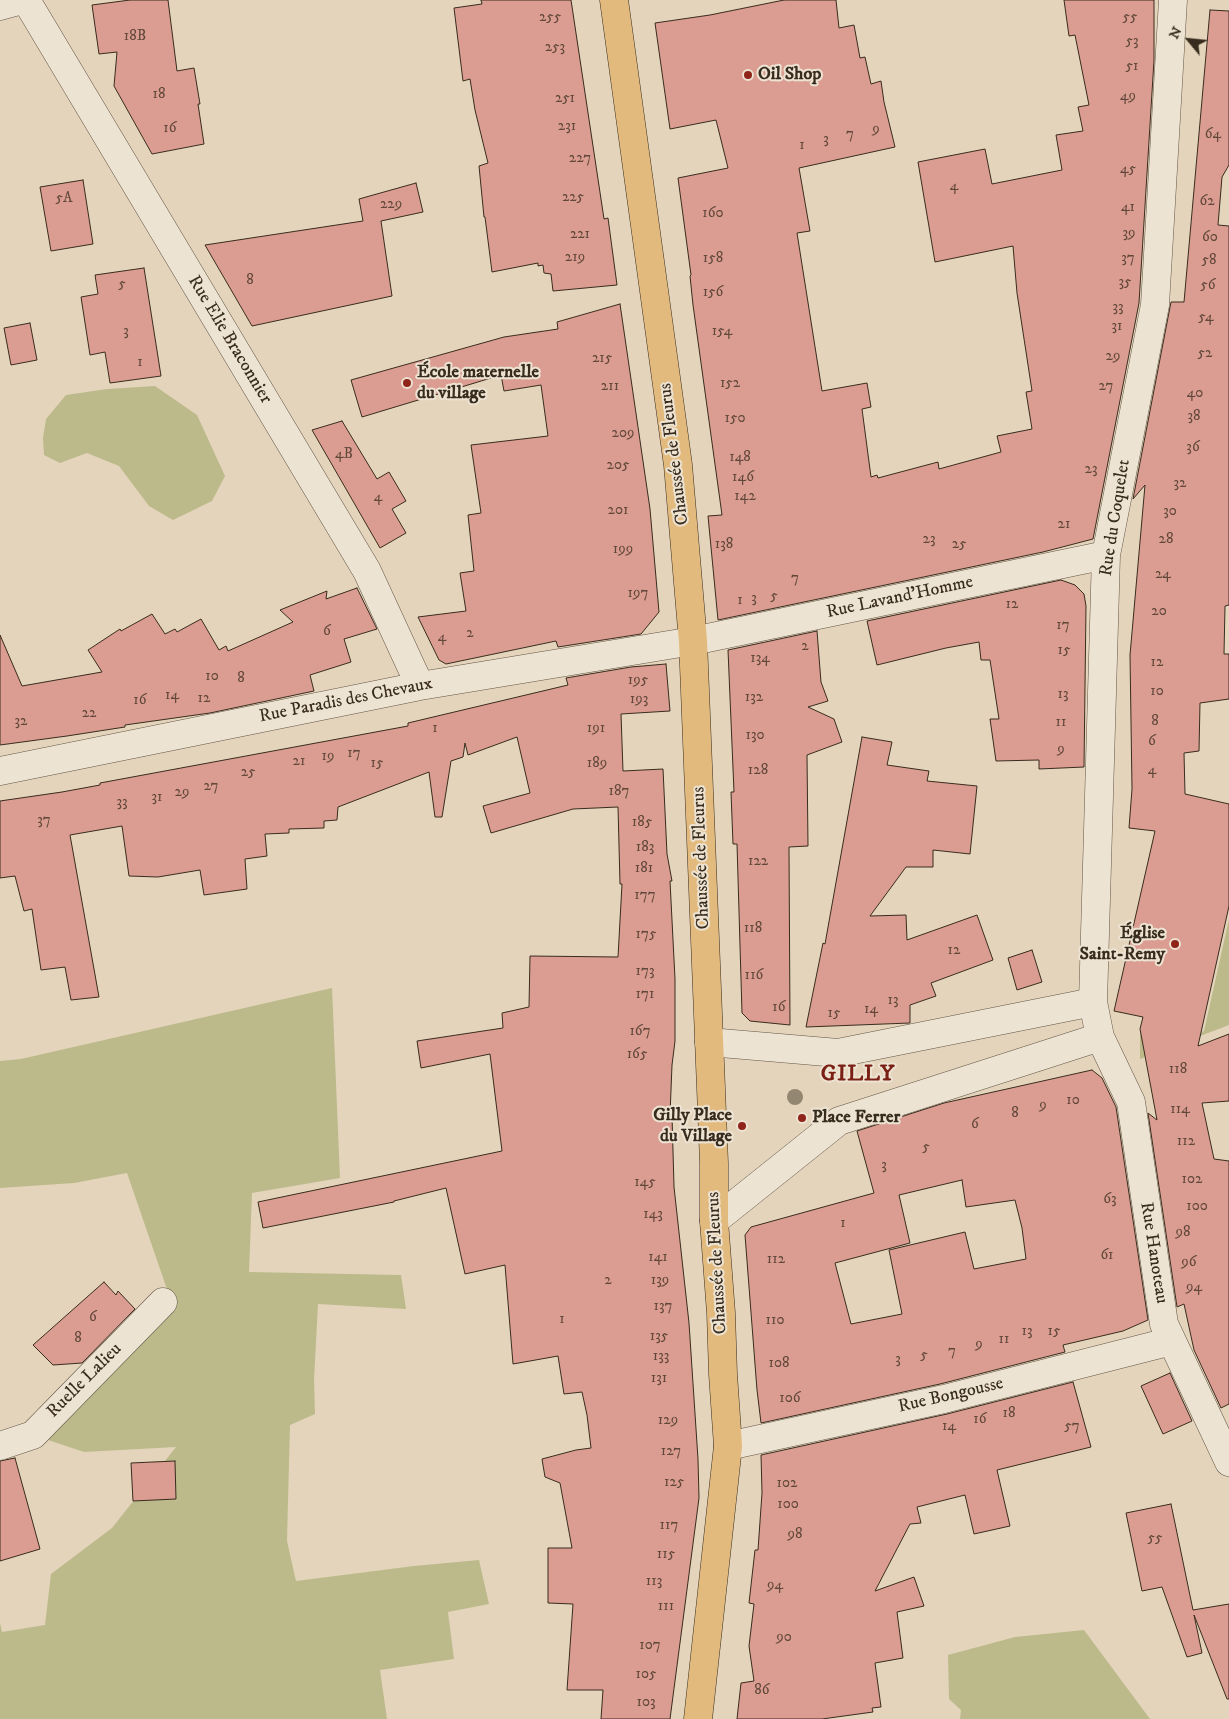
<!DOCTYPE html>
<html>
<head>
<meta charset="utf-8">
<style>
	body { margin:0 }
	#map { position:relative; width:1229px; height:1719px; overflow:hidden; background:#e4d4bb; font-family:"IM FELL DW Pica",serif }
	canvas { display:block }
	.north { position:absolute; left:1164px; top:15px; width:50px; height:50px; -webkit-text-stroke:4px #ede3d3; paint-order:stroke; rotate:298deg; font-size:14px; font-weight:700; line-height:20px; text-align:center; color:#382c1e }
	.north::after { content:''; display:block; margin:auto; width:18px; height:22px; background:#382c1e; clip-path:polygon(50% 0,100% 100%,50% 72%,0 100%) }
</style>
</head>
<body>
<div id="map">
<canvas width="1229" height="1719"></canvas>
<div class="north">N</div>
</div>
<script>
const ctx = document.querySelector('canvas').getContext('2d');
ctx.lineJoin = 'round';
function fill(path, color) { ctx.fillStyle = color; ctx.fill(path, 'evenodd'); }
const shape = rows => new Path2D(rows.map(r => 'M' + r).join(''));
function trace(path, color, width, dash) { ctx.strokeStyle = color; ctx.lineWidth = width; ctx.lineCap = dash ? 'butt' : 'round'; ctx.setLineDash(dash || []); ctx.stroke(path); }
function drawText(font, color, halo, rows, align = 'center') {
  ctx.font = font + ' "IM FELL DW Pica",serif'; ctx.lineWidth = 4; ctx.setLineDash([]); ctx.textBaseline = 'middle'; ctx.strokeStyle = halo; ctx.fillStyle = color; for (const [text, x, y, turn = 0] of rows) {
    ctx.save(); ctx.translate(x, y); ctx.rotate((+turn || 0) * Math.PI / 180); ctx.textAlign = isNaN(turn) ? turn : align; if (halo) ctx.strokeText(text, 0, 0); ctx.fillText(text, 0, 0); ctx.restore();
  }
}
const green = shape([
	[155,386,197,415,225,476,212,501,173,520,149,506,119,466,87,453,60,463,44,455,43,438,46,419,66,395,107,389],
	[1229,919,1229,1025,1140,1059,1140,1034,1174,1043,1204,1031],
	[332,988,340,1178,252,1193,249,1272,401,1275,406,1309,318,1304,314,1380,315,1414,290,1425,287,1541,296,1581,414,1566,479,1560,489,1604,448,1612,454,1659,380,1670,387,1719,0,1719,0,1623,2,1632,45,1625,51,1574,112,1528,176,1447,84,1452,48,1440,61,1405,170,1298,127,1173,74,1183,0,1188,0,1061,21,1059],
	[1084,1630,1150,1719,960,1719,961,1710,949,1699,948,1655,1015,1637]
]);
const building = shape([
	[130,0,168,0,177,71,194,68,200,104,198,104,204,144,152,154,114,86,117,52,99,54,92,5,130,0],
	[481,0,571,0,604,219,608,218,617,285,553,291,551,274,544,273,543,265,538,266,538,263,492,272,485,217,484,217,479,166,488,163,475,110,470,79,463,81,454,8,482,4,481,0],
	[784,0,836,0,839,28,854,25,860,58,865,57,871,84,881,81,884,102,895,147,799,168,810,231,797,233,822,391,867,383,871,407,862,409,871,477,877,475,878,478,938,462,939,469,1001,452,997,436,1032,429,1026,392,1032,391,1017,293,1013,246,935,262,918,162,985,149,992,184,1062,170,1056,135,1083,131,1078,107,1089,105,1075,35,1069,36,1064,0,1154,0,1154,60,1139,303,1093,539,1043,552,718,620,708,516,722,515,693,305,690,276,691,275,678,178,728,168,716,120,670,129,655,23,710,15,784,0],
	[1210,10,1229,11,1229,165,1222,177,1218,225,1229,226,1229,605,1225,606,1224,654,1229,654,1229,699,1200,703,1199,751,1184,753,1185,794,1229,804,1229,906,1198,1046,1229,1034,1229,1101,1202,1103,1214,1159,1229,1161,1229,1404,1221,1408,1194,1350,1184,1304,1177,1307,1148,1113,1157,1120,1140,1029,1143,1017,1114,1011,1155,831,1129,828,1132,789,1130,655,1145,485,1133,499,1171,302,1184,302,1210,10],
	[83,180,93,244,51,251,40,187,83,180],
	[416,183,423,212,381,221,392,296,252,326,205,245,363,221,359,199,416,183],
	[144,268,161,376,110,383,105,352,90,355,81,297,98,294,95,275,144,268],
	[620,304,650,509,659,612,641,634,558,647,556,641,446,664,439,660,418,617,466,611,460,573,474,571,468,515,481,513,471,445,548,436,541,385,504,391,501,375,362,417,351,380,504,337,558,329,557,322,620,304],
	[30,323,37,360,11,365,4,328,30,323],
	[342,421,377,479,389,472,406,501,392,509,406,533,380,548,312,430,342,421],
	[1061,580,1075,585,1084,594,1086,606,1084,767,1039,769,1039,760,996,761,990,719,999,719,990,660,981,660,979,642,946,648,877,665,867,621,1061,580],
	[357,588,377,629,344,639,351,662,310,675,314,691,210,713,125,725,125,727,67,736,0,745,0,635,22,686,102,672,88,650,120,629,121,631,152,614,165,634,175,629,177,632,201,619,219,650,226,646,228,651,293,622,280,610,327,591,326,599,357,588],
	[817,631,821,682,828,701,808,707,834,719,842,742,807,755,808,846,789,847,790,1025,750,1021,742,1013,737,844,733,844,731,792,734,792,728,650,817,631],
	[666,664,670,711,621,714,623,771,663,769,667,854,672,881,670,881,675,979,675,1041,672,1065,670,1115,672,1115,674,1187,689,1323,698,1459,699,1498,670,1719,601,1719,603,1690,567,1690,573,1604,548,1603,548,1548,572,1548,560,1483,545,1477,542,1459,576,1450,591,1448,587,1415,582,1392,564,1394,558,1356,513,1364,505,1265,465,1274,446,1188,394,1201,394,1202,263,1228,258,1202,502,1151,490,1054,421,1068,417,1041,503,1028,502,1013,529,1007,530,956,618,957,622,884,620,884,618,807,573,809,491,833,483,806,530,793,517,737,468,755,465,743,463,757,451,761,442,817,435,817,429,772,338,807,337,820,324,821,324,828,289,829,289,833,265,834,267,856,245,859,247,889,204,895,200,870,158,877,129,876,122,826,70,835,99,997,71,1000,65,967,41,970,32,909,24,911,15,876,0,878,0,801,62,792,100,785,100,783,408,726,408,723,568,685,566,678,631,667,666,664],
	[862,737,892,742,887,765,929,771,927,781,977,786,970,854,933,850,933,867,906,867,870,916,906,915,907,940,977,915,993,960,931,983,936,996,910,1005,910,1023,806,1027,823,943,825,944,862,737],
	[1032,950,1042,982,1017,990,1008,958,1032,950],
	[1092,1070,1102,1078,1116,1107,1148,1320,1123,1331,1063,1345,1065,1352,940,1384,761,1423,757,1390,745,1235,751,1227,874,1193,857,1131,944,1103,1092,1070],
	[962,1180,966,1207,1015,1200,1022,1228,1026,1259,974,1269,965,1232,889,1250,902,1314,851,1324,835,1263,910,1243,899,1195,962,1180],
	[104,1282,116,1295,118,1291,135,1309,82,1363,53,1365,33,1345,104,1282],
	[1170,1373,1192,1421,1163,1434,1141,1386,1170,1373],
	[1073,1382,1091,1447,997,1470,1010,1526,974,1534,965,1495,917,1507,921,1523,910,1524,875,1591,914,1577,924,1606,897,1612,903,1658,875,1663,881,1707,872,1708,873,1712,822,1719,737,1719,741,1683,754,1681,749,1646,754,1604,749,1603,755,1550,758,1550,762,1493,761,1455,947,1414,1073,1382],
	[15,1458,40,1549,0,1561,0,1461,15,1458],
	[175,1461,176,1499,133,1501,131,1463,175,1461],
	[1171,1504,1193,1610,1229,1604,1229,1699,1227,1699,1194,1615,1202,1653,1187,1657,1162,1587,1142,1591,1126,1513,1171,1504]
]);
const minor = shape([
	[26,0,367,571,420,686],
	[1173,0,1155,305,1106,555,1093,1002,1100,1037,1131,1102,1164,1324,1229,1462],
	[0,6,22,0],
	[0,771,420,686,693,641,1106,555],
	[709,1042,838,1053,1093,1002],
	[714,1221,839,1121,1100,1037],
	[0,1446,33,1435,163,1302],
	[728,1446,944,1399,1172,1341]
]);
const primary = shape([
	[614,0,678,465,693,641,714,1163,714,1221,721,1313,723,1374,728,1446,698,1719]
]);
const trees = [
	[795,1097]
];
const markers = [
	[748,75,5,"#8f2418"],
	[407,383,5,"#8f2418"],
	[1175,944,5,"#8f2418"],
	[802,1118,5,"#8f2418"],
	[742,1126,5,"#8f2418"]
];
const numberNames = [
	["255",550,18],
	["55",1130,18],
	["18B",135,37],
	["53",1132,42],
	["253",555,48],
	["51",1132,67],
	["18",159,95],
	["49",1128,97],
	["251",565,99],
	["231",567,127],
	["16",170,129],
	["9",876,130],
	["7",850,135],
	["64",1213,135],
	["3",826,140],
	["1",802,146],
	["227",580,159],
	["45",1128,170],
	["4",954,187],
	["225",573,198],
	["5A",64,199],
	["62",1207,202],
	["229",391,205],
	["41",1128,208],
	["160",713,214],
	["39",1129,234],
	["221",580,235],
	["60",1210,238],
	["219",575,258],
	["158",713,259],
	["37",1128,259],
	["58",1209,261],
	["8",250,281],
	["35",1125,283],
	["5",122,285],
	["56",1208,286],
	["156",713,293],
	["33",1118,308],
	["54",1206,318],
	["31",1117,327],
	["3",126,332],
	["154",722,332],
	["52",1205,354],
	["29",1113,357],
	["215",602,359],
	["1",140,363],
	["152",730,384],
	["211",610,387],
	["27",1106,387],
	["40",1195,394],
	["38",1194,417],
	["150",735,419],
	["209",623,434],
	["36",1193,448],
	["4B",344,455],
	["148",740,458],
	["205",618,466],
	["23",1091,470],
	["146",743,478],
	["32",1180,484],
	["142",745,497],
	["4",378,498],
	["201",618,511],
	["30",1170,512],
	["21",1064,525],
	["23",929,540],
	["28",1166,540],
	["138",724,545],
	["25",959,545],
	["199",623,550],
	["24",1163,575],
	["7",795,579],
	["197",638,594],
	["5",774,597],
	["3",754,599],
	["1",740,601],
	["12",1012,605],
	["20",1159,612],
	["17",1063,626],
	["6",327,632],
	["2",470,634],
	["4",442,638],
	["2",805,647],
	["15",1064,651],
	["134",760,659],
	["12",1157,663],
	["10",212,677],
	["8",241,679],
	["195",638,681],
	["10",1157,692],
	["13",1063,695],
	["14",172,696],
	["132",754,698],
	["12",204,699],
	["193",639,700],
	["16",140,701],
	["22",89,714],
	["32",21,722],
	["8",1155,722],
	["11",1061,723],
	["1",435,729],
	["191",596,729],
	["130",755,736],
	["6",1152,742],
	["9",1061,750],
	["17",354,754],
	["19",328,757],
	["21",299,762],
	["15",377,764],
	["189",597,764],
	["128",758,771],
	["4",1152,771],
	["25",248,773],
	["27",211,787],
	["187",619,792],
	["29",182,793],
	["31",157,798],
	["33",122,803],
	["37",44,821],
	["185",642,823],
	["183",645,848],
	["122",758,862],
	["181",644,869],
	["177",645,896],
	["118",753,929],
	["175",646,935],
	["12",954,951],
	["173",645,972],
	["116",754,976],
	["171",645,995],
	["13",893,1001],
	["16",779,1008],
	["14",871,1010],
	["15",834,1014],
	["167",640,1032],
	["165",637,1055],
	["118",1178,1070],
	["10",1073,1101],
	["9",1043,1106],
	["114",1180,1110],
	["8",1015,1114],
	["6",975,1125],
	["112",1186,1142],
	["5",926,1148],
	["3",884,1166],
	["102",1192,1180],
	["145",645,1183],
	["63",1110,1200],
	["100",1197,1207],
	["143",653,1215],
	["1",843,1224],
	["98",1183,1233],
	["61",1107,1256],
	["141",658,1258],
	["112",776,1260],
	["96",1189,1263],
	["2",608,1281],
	["139",660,1281],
	["94",1194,1288],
	["137",663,1307],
	["6",93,1318],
	["1",562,1320],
	["110",775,1321],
	["13",1027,1332],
	["15",1054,1332],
	["135",659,1337],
	["8",78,1339],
	["11",1004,1340],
	["9",979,1345],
	["7",952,1352],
	["5",924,1356],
	["133",661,1357],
	["3",898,1360],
	["108",779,1364],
	["131",659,1379],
	["106",790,1399],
	["18",1009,1414],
	["16",980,1420],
	["129",668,1421],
	["14",949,1427],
	["57",1072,1427],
	["127",671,1452],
	["125",674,1483],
	["102",787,1484],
	["100",788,1505],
	["117",669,1526],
	["98",795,1535],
	["55",1155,1539],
	["115",666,1555],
	["113",654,1582],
	["94",775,1586],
	["111",666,1607],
	["90",784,1638],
	["107",650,1646],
	["105",646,1675],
	["86",762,1691],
	["103",646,1703]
];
const poiNames = [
	["Oil Shop",758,75],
	["École maternelle",417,373],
	["du village",417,394],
	["Église",1165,934,"right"],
	["Saint-Remy",1165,955,"right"],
	["Gilly Place",732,1116,"right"],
	["du Village",732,1137,"right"],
	["Place Ferrer",812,1118]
];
const streetNames = [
	["Rue Elie Braconnier",229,340,59],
	["Chaussée de Fleurus",675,454,-97],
	["Rue du Coquelet",1116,518,-81],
	["Rue Lavand'Homme",900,598,-12],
	["Rue Paradis des Chevaux",346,701,-11],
	["Chaussée de Fleurus",702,858,-92],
	["Rue Hanoteau",1153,1253,81],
	["Chaussée de Fleurus",718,1263,-93],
	["Ruelle Lalieu",85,1381,-45],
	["Rue Bongousse",951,1396,-13]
];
const districtNames = [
	["GILLY",858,1075]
];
fill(green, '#bcba8b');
fill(building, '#db9c91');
trace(building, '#382c1e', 1);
trace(minor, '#635645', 29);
trace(primary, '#382c1e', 29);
trace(minor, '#ede3d3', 28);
trace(primary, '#e2ba7e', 28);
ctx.fillStyle = '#948771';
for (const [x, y] of trees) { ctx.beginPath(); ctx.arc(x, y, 8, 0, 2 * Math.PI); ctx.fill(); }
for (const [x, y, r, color] of markers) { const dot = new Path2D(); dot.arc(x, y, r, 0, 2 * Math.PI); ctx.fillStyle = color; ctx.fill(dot); trace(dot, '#ede3d3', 2); }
drawText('15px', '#61483b', null, numberNames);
drawText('bold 18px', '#382c1e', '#ede3d3', poiNames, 'left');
drawText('18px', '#382c1e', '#ede3d3', streetNames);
ctx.letterSpacing = '1px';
drawText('bold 22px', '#7a1f14', '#ede3d3', districtNames);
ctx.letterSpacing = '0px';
</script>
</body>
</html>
